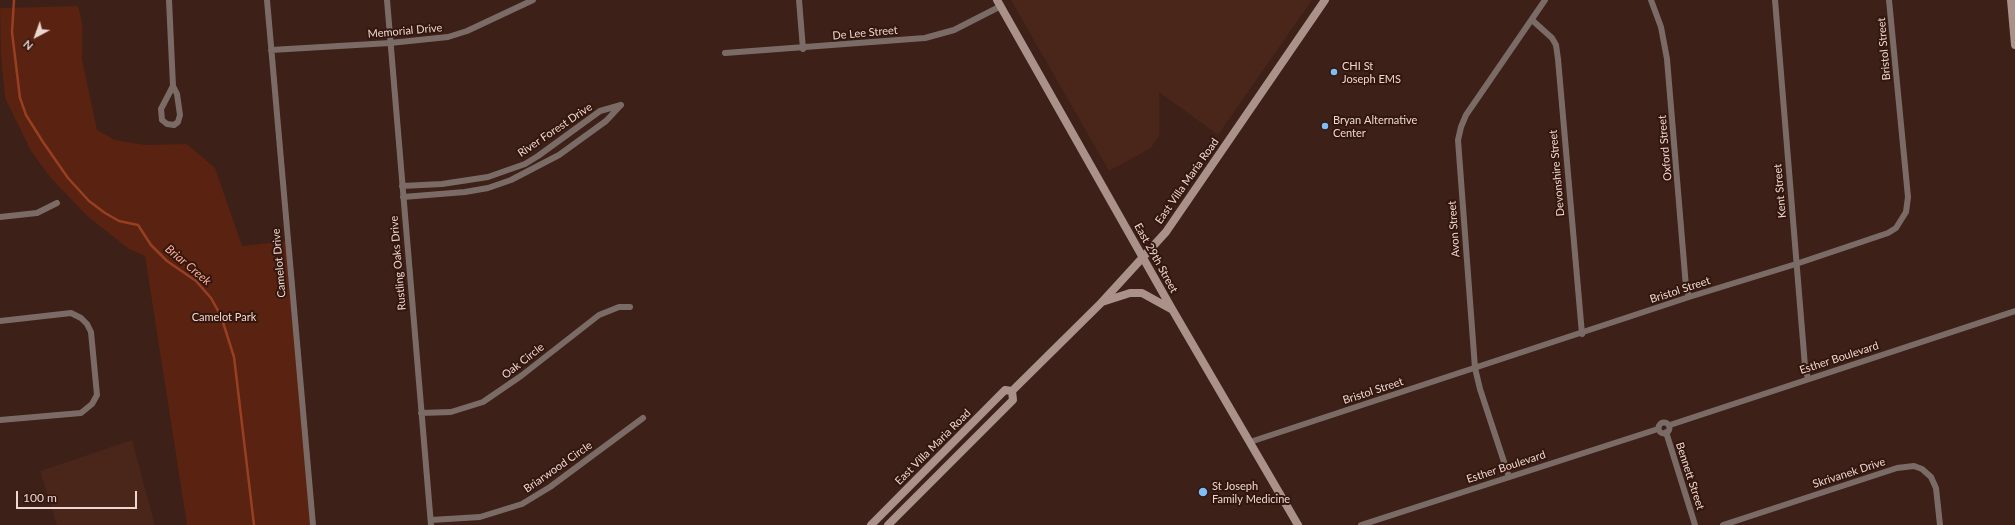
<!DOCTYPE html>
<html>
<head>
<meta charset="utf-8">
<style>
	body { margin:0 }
	#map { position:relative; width:2015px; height:525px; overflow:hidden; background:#3d2017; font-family:Lato,sans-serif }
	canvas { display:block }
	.north { position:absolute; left:16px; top:16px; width:40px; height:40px; -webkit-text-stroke:3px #33160d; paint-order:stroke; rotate:221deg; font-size:11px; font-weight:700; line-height:16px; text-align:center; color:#ecd7d1 }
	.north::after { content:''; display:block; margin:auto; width:14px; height:18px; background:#ecd7d1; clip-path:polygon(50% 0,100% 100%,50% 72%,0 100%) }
	.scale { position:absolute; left:16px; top:491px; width:121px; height:18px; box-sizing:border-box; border:2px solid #ecd7d1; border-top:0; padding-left:5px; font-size:12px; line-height:14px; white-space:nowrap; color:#ecd7d1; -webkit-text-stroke:3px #33160d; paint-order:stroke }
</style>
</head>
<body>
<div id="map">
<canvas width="2015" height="525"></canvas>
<div class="north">N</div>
<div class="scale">100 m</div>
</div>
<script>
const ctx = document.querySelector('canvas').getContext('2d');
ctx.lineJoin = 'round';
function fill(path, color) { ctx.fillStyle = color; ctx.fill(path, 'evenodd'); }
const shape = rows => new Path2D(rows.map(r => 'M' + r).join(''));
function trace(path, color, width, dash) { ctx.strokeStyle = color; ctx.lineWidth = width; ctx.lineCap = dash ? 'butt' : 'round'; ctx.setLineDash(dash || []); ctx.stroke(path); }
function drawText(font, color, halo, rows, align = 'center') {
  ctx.font = font + ' Lato,sans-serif'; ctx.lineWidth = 4; ctx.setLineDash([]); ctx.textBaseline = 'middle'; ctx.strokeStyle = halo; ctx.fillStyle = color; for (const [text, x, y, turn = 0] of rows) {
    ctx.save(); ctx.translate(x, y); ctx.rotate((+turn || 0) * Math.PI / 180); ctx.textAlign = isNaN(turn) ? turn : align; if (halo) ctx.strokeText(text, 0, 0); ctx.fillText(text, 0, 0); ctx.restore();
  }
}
const built = shape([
	[1011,0,1312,0,1218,135,1159,92,1159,136,1151,148,1109,171],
	[132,440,155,525,57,525,40,471]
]);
const green = shape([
	[78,6,82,23,82,59,97,130,115,140,146,145,187,144,215,168,242,246,286,241,312,525,187,525,145,256,129,249,87,216,50,177,31,151,5,98,1,55,0,8]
]);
const stream = shape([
	[14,0,12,32,20,98,26,115,43,142,68,178,89,201,105,213,119,221,138,225,151,245,167,261,196,281,211,298,221,316,234,357,254,525]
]);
const street = shape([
	[169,0,173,86,177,94,180,115,178,122,174,125,167,124,162,120,161,109,173,86],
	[267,0,313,525],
	[387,0,431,525],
	[799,0,803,49],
	[1651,0,1661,27,1667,59,1686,287,1689,297],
	[1775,0,1805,366,1808,379],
	[1532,20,1552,38,1556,45,1558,59,1582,334],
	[271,50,390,43,448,37,467,31,533,0],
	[725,53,925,38,954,30,1001,6],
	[402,186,442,184,488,177,505,171,525,164,538,156,600,111,621,105],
	[403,197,465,192,488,188,511,180,559,155,606,121,621,105],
	[0,217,37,213,57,203],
	[0,321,71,313,81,318,87,324,91,332,97,395,92,404,81,413,0,420],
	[421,413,451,412,483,402,521,376,599,315,619,307,630,307],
	'1658.5 428a5.5 5.5 0 1 1 11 0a5.5 5.5 0 1 1-11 0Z',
	[1670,425,2015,311],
	[1666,432,1695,525],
	[1250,442,1689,297,1796,264,1888,233,1896,228,1906,212,1908,197,1889,0],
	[1509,477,1480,389,1475,368,1458,140,1461,127,1466,115,1545,0],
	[431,520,480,517,522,504,550,487,643,418],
	[1361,525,1658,429],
	[1723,525,1897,468,1914,466,1922,469,1931,477,1936,488,1940,525]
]);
const secondary = shape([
	[997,0,1172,309,1298,525],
	[2011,0,2015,45],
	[1102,302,1130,293,1142,293,1171,309],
	[871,525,1005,390,1012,391,1102,302,1166,232,1325,0],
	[888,525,1013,400,1012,391]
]);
const markers = [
	[1334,72,4,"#7ebdf9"],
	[1325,126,4,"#7ebdf9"],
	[1203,492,5,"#7ebdf9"]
];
const streetNames = [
	["Memorial Drive",405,31,-5],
	["De Lee Street",865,33,-5],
	["Bristol Street",1884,49,-95],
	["River Forest Drive",555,130,-34],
	["Oxford Street",1665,148,-95],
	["Devonshire Street",1557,173,-95],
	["East Villa Maria Road",1187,181,-55],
	["Kent Street",1780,191,-95],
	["Avon Street",1454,229,-94],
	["East 29th Street",1156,258,61],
	["Camelot Drive",279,263,-95],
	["Rustling Oaks Drive",398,263,-95],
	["Bristol Street",1680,290,-18],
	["Esther Boulevard",1839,358,-18],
	["Oak Circle",523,361,-38],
	["Bristol Street",1373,391,-18],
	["East Villa Maria Road",933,447,-45],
	["Briarwood Circle",558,467,-35],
	["Esther Boulevard",1506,467,-18],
	["Skrivanek Drive",1849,473,-18],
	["Bennett Street",1690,476,72]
];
const poiNames = [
	["CHI St",1342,66],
	["Joseph EMS",1342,79],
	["Bryan Alternative",1333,120],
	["Center",1333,133],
	["St Joseph",1212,486],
	["Family Medicine",1212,499]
];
const parkNames = [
	["Camelot Park",224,317]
];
const waterNames = [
	["Briar Creek",188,265,40]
];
fill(built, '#4a251a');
fill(green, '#592211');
trace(stream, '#983f22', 2.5);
trace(street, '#7b6b66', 6);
trace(secondary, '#aa9189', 8);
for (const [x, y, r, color] of markers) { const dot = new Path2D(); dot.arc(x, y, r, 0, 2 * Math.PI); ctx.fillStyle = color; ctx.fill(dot); trace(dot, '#33160d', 1.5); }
drawText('11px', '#ecd7d1', '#33160d', streetNames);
drawText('11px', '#ecd7d1', '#33160d', poiNames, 'left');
drawText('11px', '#f3d8d0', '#33160d', parkNames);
drawText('italic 12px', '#faaf98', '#33160d', waterNames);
</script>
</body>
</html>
